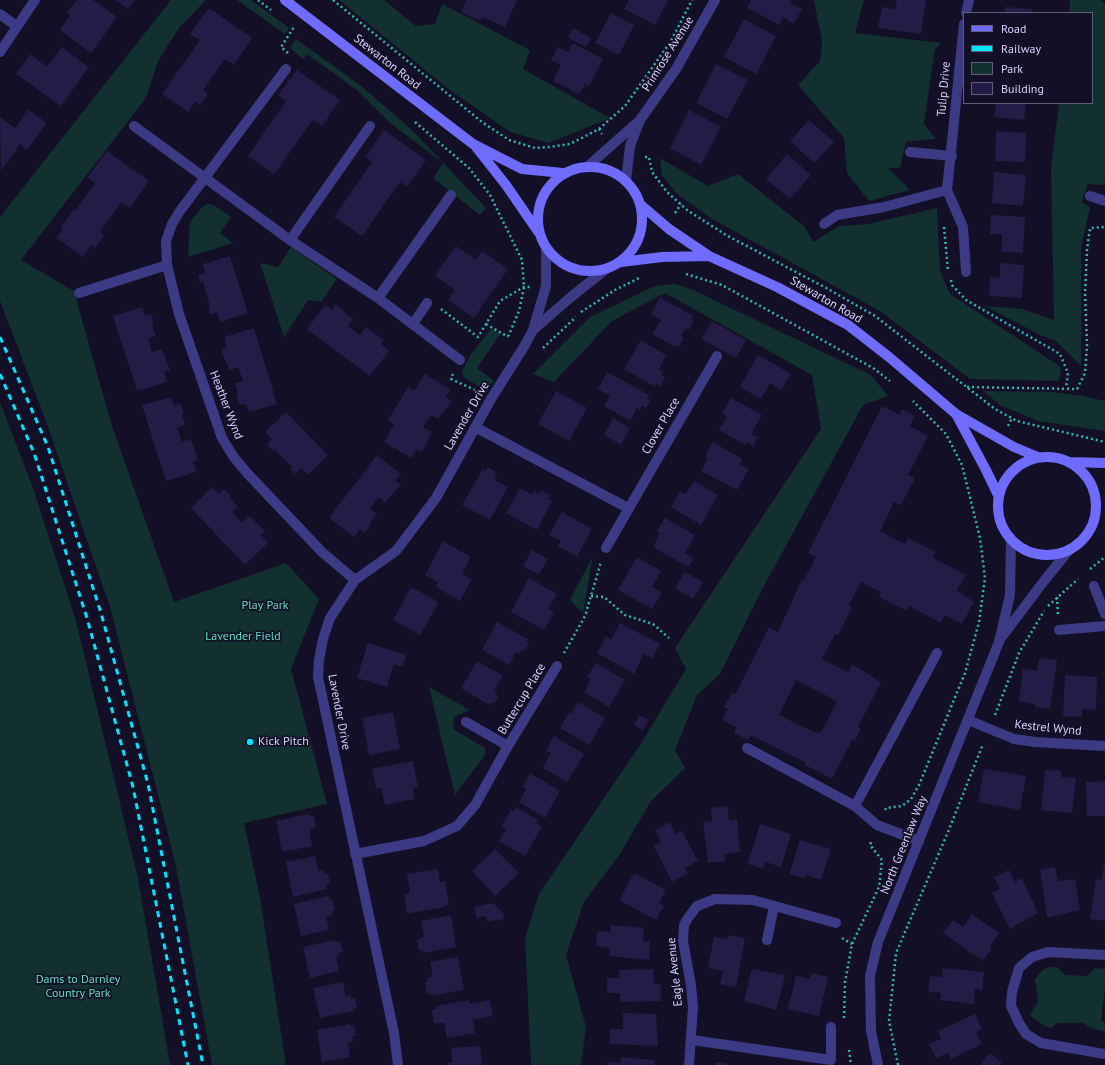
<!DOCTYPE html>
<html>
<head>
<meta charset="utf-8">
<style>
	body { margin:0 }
	#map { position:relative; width:1105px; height:1065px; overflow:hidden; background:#130f26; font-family:"PT Sans",sans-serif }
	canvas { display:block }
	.legend { position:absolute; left:963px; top:12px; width:130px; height:92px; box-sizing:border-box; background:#130f26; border:1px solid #625e7d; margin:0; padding:5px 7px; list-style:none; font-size:12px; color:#d9d4ff }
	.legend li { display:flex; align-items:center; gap:8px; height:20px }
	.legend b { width:20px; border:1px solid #625e7d }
</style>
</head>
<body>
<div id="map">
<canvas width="1105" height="1065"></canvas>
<ul class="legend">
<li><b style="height:5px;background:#6f6bff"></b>Road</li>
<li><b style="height:5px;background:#00e5ff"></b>Railway</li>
<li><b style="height:11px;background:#12302f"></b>Park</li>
<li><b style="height:11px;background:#241b47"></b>Building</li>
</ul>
</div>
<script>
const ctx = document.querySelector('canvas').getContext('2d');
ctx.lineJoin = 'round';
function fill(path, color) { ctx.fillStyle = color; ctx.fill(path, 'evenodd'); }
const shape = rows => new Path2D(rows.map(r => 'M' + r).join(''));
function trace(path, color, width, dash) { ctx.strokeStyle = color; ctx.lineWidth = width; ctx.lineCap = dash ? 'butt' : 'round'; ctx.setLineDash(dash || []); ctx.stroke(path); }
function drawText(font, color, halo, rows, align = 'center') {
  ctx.font = font + ' "PT Sans",sans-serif'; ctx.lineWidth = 3.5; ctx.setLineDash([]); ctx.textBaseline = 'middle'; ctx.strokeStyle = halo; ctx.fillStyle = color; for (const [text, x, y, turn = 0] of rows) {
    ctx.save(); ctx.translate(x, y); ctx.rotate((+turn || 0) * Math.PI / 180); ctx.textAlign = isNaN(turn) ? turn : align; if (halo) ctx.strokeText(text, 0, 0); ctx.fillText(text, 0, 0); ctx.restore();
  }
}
const green = shape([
	[171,0,206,0,179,28,158,61,146,98,21,260,74,291,111,423,174,602,286,563,319,599,291,669,327,804,244,823,260,898,286,1065,212,1065,175,861,110,607,47,424,0,301,0,217],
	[237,0,251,0,289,28,285,34],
	[339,0,384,0,416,26,435,24,442,4,530,50,523,69,610,118,549,143,510,132,450,90],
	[814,0,864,0,855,33,941,43,935,49,924,124,936,139,906,142,900,168,888,168,910,190,869,201,847,173,844,138,798,85,820,61,822,42],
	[1070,0,1100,0,1105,3,1105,183,1102,185,1088,184,1082,202,1090,207,1081,248,1081,366,1056,341,1040,335,985,306,1022,309,1054,320,1051,169,1059,103,1092,103,1092,13,1069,13],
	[296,39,360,85,413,131,486,208,480,215,433,178,443,163,389,122,358,91,307,54,303,59,290,48],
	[660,158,708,186,738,174,805,227,813,242,839,226,868,224,937,208,940,271,950,294,1061,367,1059,381,970,379,880,311,714,220,677,194,662,175],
	[208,204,214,205,231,217,220,233,233,243,188,257,190,222,202,207],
	[291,247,337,279,321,302,308,300,284,337,260,263,278,267],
	[675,284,691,289,871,375,888,396,863,405,759,595,720,674,697,695,675,750,685,768,651,801,620,854,584,902,566,955,586,1027,581,1065,531,1065,525,938,539,894,642,742,686,669,675,648,821,429,812,375,665,293,612,321,554,382,533,374,590,317,655,286],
	[492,328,500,334,477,368,494,381,487,392,464,377,462,371,471,354],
	[983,391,1051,392,1083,396,1105,401,1105,431,1038,421,1000,405],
	[0,402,33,488,76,621,138,878,170,1065,0,1065],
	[593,556,583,613,570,600],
	[429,687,470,710,454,717,453,729,485,748,485,755,455,795],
	[1049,967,1057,967,1065,975,1087,976,1095,968,1105,969,1105,989,1101,1020,1105,1023,1105,1031,1093,1029,1083,1023,1057,1023,1051,1028,1044,1026,1030,1015,1038,1002,1035,979,1043,970]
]);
const building = shape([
	[77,0,93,0,117,17,91,53,60,30,70,15,67,13],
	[115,0,135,0,128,9],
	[466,0,517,0,505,27,482,17,481,21,461,12],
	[629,0,668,0,655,25,624,9],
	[751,0,792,0,790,3,802,9,794,24,783,17,779,25,747,8],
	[897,0,926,0,921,34,878,28,882,7,895,9],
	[1005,7,1032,9,1032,13,1004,13],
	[209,8,252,38,234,65,225,59,203,90,208,94,200,105,195,102,188,112,162,94,200,40,190,34],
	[611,13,634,25,619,55,595,43],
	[744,19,776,36,756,74,724,57],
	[573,28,591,38,586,47,568,38],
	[573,43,603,59,589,86,585,84,579,94,553,81,561,65,551,60,558,47,568,52],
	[62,47,89,67,61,106,16,74,30,54,47,67],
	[716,64,748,80,727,119,696,103],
	[297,70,340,100,322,126,313,120,274,174,248,156,286,101,278,95],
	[996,103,1026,103,1024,120,994,117],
	[28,109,47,123,27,150,20,144,1,171,0,117,15,128],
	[689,110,721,127,701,165,670,148],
	[809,120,834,142,814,163,790,141],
	[384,130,426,160,407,187,400,182,362,236,334,217,372,162,365,157],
	[996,131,1026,133,1025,162,995,161],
	[107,151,149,181,130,208,121,202,100,232,104,235,95,248,91,245,83,257,56,238,62,230,60,228,74,209,76,210,95,183,87,178],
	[787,154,811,175,790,199,766,179],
	[994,172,1026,175,1023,206,992,203],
	[991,215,1025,217,1023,253,1002,252,1002,234,990,234],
	[456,246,476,260,482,251,508,269,474,318,448,300,455,290,435,276],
	[230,256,248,313,220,322,217,312,210,315,208,308,210,307,203,282,200,283,198,275,205,273,203,264],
	[1000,263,1024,265,1022,298,989,296,990,277,1000,278],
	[660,297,693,316,691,319,694,320,689,330,686,328,681,336,684,338,679,347,676,345,675,347,652,334,661,320,651,314],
	[336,304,353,320,348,326,360,335,366,327,384,340,381,344,389,351,370,376,307,329,325,305,332,310],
	[142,307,145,316,151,314,154,324,152,324,156,336,148,338,152,352,162,349,170,370,164,372,167,382,137,391,113,316],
	[712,321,746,340,736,358,701,339],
	[254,328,277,404,249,412,246,404,239,405,236,395,238,395,235,383,243,381,238,367,229,370,221,349,227,347,224,337],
	[641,340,666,355,659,369,663,371,661,375,665,377,660,386,656,384,654,386,624,369],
	[758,355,791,374,781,390,770,383,761,399,740,387],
	[607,372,649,395,647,398,651,400,646,408,642,406,640,410,637,408,630,421,604,406,610,396,598,389],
	[425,374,450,389,446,397,452,401,438,419,431,415,423,427,432,432,422,452,417,449,411,458,384,442,394,425,388,420,408,387,414,391],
	[556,391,587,408,569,441,538,424],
	[171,397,174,406,180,403,184,413,182,414,185,425,177,428,182,442,191,439,198,460,193,462,196,472,166,481,142,405],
	[731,398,762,415,751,434,758,437,753,446,746,442,745,445,719,430,727,416,722,413],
	[882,406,900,415,902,409,915,416,910,426,928,436,908,475,915,478,901,505,894,502,880,531,905,544,908,538,936,552,933,558,966,575,957,590,974,602,962,624,945,615,941,623,909,606,907,611,879,597,881,592,861,582,849,605,852,607,838,635,835,634,822,659,848,672,852,664,881,682,858,727,861,728,855,741,852,740,832,779,805,765,806,763,751,735,748,740,734,733,736,727,722,720,728,709,724,707,732,693,735,694,736,693,769,627,778,632,802,579,804,580,816,557,808,553],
	[796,680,837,701,822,731,816,733,779,715],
	[286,412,328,455,308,475,301,468,295,474,290,469,292,467,274,449,272,450,267,445,272,439,265,432],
	[613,418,630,428,621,445,604,435],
	[713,442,742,459,740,464,749,469,737,490,701,471,708,458,705,456],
	[377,455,401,474,395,481,401,485,385,502,379,497,370,508,377,514,369,524,371,525,365,533,360,529,354,537,329,518],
	[488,467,496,472,494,476,497,477,495,480,508,487,490,520,462,505,483,469,486,471],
	[694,481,718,495,701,525,671,507,680,491,686,494],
	[212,487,219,494,224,489,231,496,230,498,238,507,232,512,242,523,249,516,265,531,261,535,268,543,245,565,191,508],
	[520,488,532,495,533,491,538,494,541,490,550,495,548,499,552,501,537,530,506,513],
	[562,512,592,529,577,557,558,546,561,541,549,535],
	[665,518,695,535,685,553,694,558,688,567,653,547,660,533,657,531],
	[443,541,471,557,462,574,472,579,460,601,436,587,438,582,425,575],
	[532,550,548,559,539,575,523,566],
	[637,557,661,571,652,587,662,592,652,609,618,590],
	[685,572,703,582,693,599,675,588],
	[529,578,557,594,548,609,554,613,544,630,511,612],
	[411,587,439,602,420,635,393,620],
	[497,622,528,639,526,642,529,643,525,651,522,650,520,653,516,652,509,665,482,650],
	[620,623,660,644,652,658,644,654,634,674,597,653,606,636,611,639],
	[368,643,406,655,403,667,394,664,387,687,357,678],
	[1039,658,1057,660,1050,709,1035,707,1035,704,1019,701,1023,669,1037,671],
	[477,661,503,676,494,690,497,692,495,695,498,697,494,704,491,702,489,705,461,688],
	[596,663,625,680,609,707,584,692,591,679,587,677],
	[1065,675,1097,677,1096,710,1082,709,1082,717,1063,716],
	[578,702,605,718,589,745,560,728,569,712,571,714],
	[393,712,400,749,369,755,362,718],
	[639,715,649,720,643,730,634,725],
	[554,736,584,754,567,782,543,768,551,753,546,751],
	[413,761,418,787,413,788,414,799,385,805,381,788,376,789,372,769],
	[984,769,1026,776,1020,810,978,802],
	[1045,770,1061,771,1061,777,1076,778,1072,813,1041,810],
	[530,773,560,791,545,818,519,802,526,789,523,787],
	[1105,781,1105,816,1087,816,1086,782],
	[727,806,729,820,737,819,740,852,724,854,725,861,708,863,703,822,712,821,711,808],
	[516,807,538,820,536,823,542,827,525,856,499,841,506,829,502,826,511,809,514,811],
	[309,814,310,817,314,816,316,826,309,830,312,846,282,852,276,821],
	[670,822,676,834,682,831,698,861,685,868,688,873,672,882,654,846,661,842,655,830],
	[760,824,791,834,781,867,766,862,763,869,748,864],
	[800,840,831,849,821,880,806,875,805,878,789,874],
	[495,849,519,873,495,896,472,871],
	[315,856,318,871,323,870,324,874,328,874,330,883,326,884,327,889,293,897,286,862],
	[1104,863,1105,863,1105,921,1090,919,1096,879,1102,880],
	[1055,867,1058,881,1075,879,1080,910,1047,918,1040,870],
	[438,869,440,882,445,881,449,905,444,906,445,907,407,914,404,894,410,893,407,874],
	[1009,870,1015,882,1022,878,1038,913,1010,929,992,893,1000,889,994,877],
	[634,873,666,890,659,903,664,906,656,920,619,900],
	[328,896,329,900,332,899,335,911,331,911,332,915,326,916,329,930,301,936,294,904],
	[493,903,503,913,504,919,487,922,486,916,477,918,474,907],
	[972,914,999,933,990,947,992,948,983,961,943,933,953,920,963,927],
	[451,915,456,947,423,953,423,950,419,951,417,940,424,937,421,921],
	[611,925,644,928,643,941,650,942,649,960,609,956,610,948,596,946,597,931,611,932],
	[729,935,745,938,736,987,720,984,723,971,708,968,714,937,728,939],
	[335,940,336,942,340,941,343,952,338,953,339,956,336,957,339,971,310,978,303,947],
	[458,957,464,990,431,996,430,993,427,994,425,982,428,981,427,978,433,977,430,962],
	[943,968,984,972,982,990,975,989,974,1004,940,1000,941,993,928,992,930,976,942,977],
	[653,969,654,984,661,984,661,1001,620,1002,620,993,607,993,607,978,619,978,619,970],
	[752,969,785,975,776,1010,744,1001],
	[812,973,828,977,819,1016,788,1009,796,976,810,979],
	[343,982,346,997,350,995,351,999,355,998,357,1008,353,1009,354,1011,320,1018,313,988],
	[469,1000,470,1004,490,1000,493,1016,473,1020,475,1033,447,1038,444,1023,434,1023,432,1010,437,1009,436,1006],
	[623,1013,656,1014,658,1046,609,1044,610,1029,623,1029],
	[975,1014,982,1029,976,1032,982,1044,951,1059,948,1053,936,1058,929,1044,941,1039,938,1031],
	[350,1024,351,1027,354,1026,356,1036,352,1036,353,1042,348,1043,350,1057,322,1062,317,1030],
	[480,1046,482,1065,448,1065,448,1063,452,1063,451,1048],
	[990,1053,1002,1063,1000,1065,980,1065],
	[621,1057,655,1060,655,1065,607,1065,608,1062,620,1063],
	[716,1062,728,1064,728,1065,715,1065]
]);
const path = shape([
	[258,0,271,10],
	[333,0,482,122,509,140,535,148,549,147,570,144,599,129,602,134],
	[288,53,281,47,294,27],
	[415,122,469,168,490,195,522,260,524,287,519,311,508,337,510,338],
	[599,129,625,106,671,41,692,0],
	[645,157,649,157,652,172,667,192,687,210,726,235,828,289,875,316,995,409,1017,421,1105,442],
	[675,213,681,204],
	[944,227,948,271],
	[686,274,722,285,873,368,890,381],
	[951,280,952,285,966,300,1060,354,1068,373,1066,388],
	[441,309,478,337,500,301,524,287,530,287],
	[581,312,615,290,641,277],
	[486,324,508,337],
	[543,348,576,317],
	[453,374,451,379,477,391],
	[967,387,1077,389,1085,373,1087,345,1085,293,1087,249,1090,228,1105,227],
	[1008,426,1012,418],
	[1090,569,1105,557],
	[591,596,604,597,625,615,653,624,669,638],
	[1057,597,1058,615],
	[1048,606,1078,579],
	[564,653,585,616,601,562],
	[995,715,1019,653,1044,611],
	[885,810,886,808,902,806,911,799,919,785,965,673,979,622,985,578,980,538,962,465,946,434,913,401],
	[842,938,852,944],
	[844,1018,845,982,852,944,879,887,882,860,870,845,872,840],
	[849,1050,851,1065],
	[898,1065,889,1021,896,953,948,832,983,744]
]);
const lane = shape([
	[824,224,837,215,884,207,947,190,963,227,966,272],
	[747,748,855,806],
	[919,841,877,825,855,806,937,653]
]);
const street = shape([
	[966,13,969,0],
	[0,14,16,26],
	[0,52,35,0],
	[286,69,180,211,172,224,166,241,167,265,179,314,222,438,233,456,247,473,322,552,355,580],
	[134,126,290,240,378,298,460,360],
	[910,152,952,156],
	[587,167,639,121],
	[626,181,630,146,640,120,676,69,715,0],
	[947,190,964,24],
	[1090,196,1105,201],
	[290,240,370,126],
	[79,293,167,265],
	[378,298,451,195],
	[413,324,427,303],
	[533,330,571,297,606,269],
	[475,427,628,508],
	[606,548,717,356],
	[1094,586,1105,614],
	[1059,630,1105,626],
	[1001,638,1044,581,1069,550],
	[968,720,1014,739,1035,742,1105,746],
	[466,722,508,746],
	[355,854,424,841,457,826,475,805,508,746,557,666],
	[767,940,774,906],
	[1105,955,1048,952,1032,957,1019,968,1012,992,1011,1006,1019,1023,1026,1034,1041,1043,1105,1054],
	[692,1040,831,1060,831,1027],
	[398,1065,394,1033,318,677,319,660,323,639,330,618,355,580,396,551,436,498,491,399,525,345,533,330,546,286,546,249],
	[689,1065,693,1007,691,985,683,941,684,925,688,918,697,906,715,899,753,900,836,923],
	[878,1065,871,1031,870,976,878,942,999,642,1010,595,1011,540]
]);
const secondary = shape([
	[285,0,473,144,522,169,563,173],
	[476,147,506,185,539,233],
	'538 219a52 52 0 1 1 104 0a52 52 0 1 1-104 0Z',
	[641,205,669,229,709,256,777,287,848,325,889,357,956,414,1014,447,1038,457],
	[621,262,662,257,709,256],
	[956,414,986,470,999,497],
	'998 506a49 49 0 1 1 98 0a49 49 0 1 1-98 0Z',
	[1069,462,1105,463]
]);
const rail = shape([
	[0,337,48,447,101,613,148,784,203,1065],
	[0,374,34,453,87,618,133,787,188,1065]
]);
const markers = [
	[250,742,4,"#00e5ff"]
];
const streetNames = [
	["Primrose Avenue",668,54,-58],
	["Stewarton Road",387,62,38],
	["Tulip Drive",944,89,-85],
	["Stewarton Road",826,300,30],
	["Heather Wynd",226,405,69],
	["Lavender Drive",467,416,-60],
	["Clover Place",661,426,-60],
	["Buttercup Place",522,699,-59],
	["Lavender Drive",339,712,79],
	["Kestrel Wynd",1048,728,6],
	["North Greenlaw Way",904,845,-68],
	["Eagle Avenue",675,972,-96]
];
const parkNames = [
	["Play Park",265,606],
	["Lavender Field",243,637],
	["Dams to Darnley",78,980],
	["Country Park",78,994]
];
const poiNames = [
	["Kick Pitch",258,742]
];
fill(green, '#12302f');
fill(building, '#241b47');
trace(path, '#2fb8b0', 2.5, [2, 3]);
trace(lane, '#3d3a85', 10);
trace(street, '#3d3a85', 10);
trace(secondary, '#6f6bff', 10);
trace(rail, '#00e5ff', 3, [6, 5]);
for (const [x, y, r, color] of markers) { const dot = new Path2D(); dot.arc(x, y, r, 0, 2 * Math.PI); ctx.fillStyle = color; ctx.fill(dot); trace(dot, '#130f26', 1.5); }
drawText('12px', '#d9d4ff', '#130f26', streetNames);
drawText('12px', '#5fe0c0', '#130f26', parkNames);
drawText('12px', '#d9d4ff', '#130f26', poiNames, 'left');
</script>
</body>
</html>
